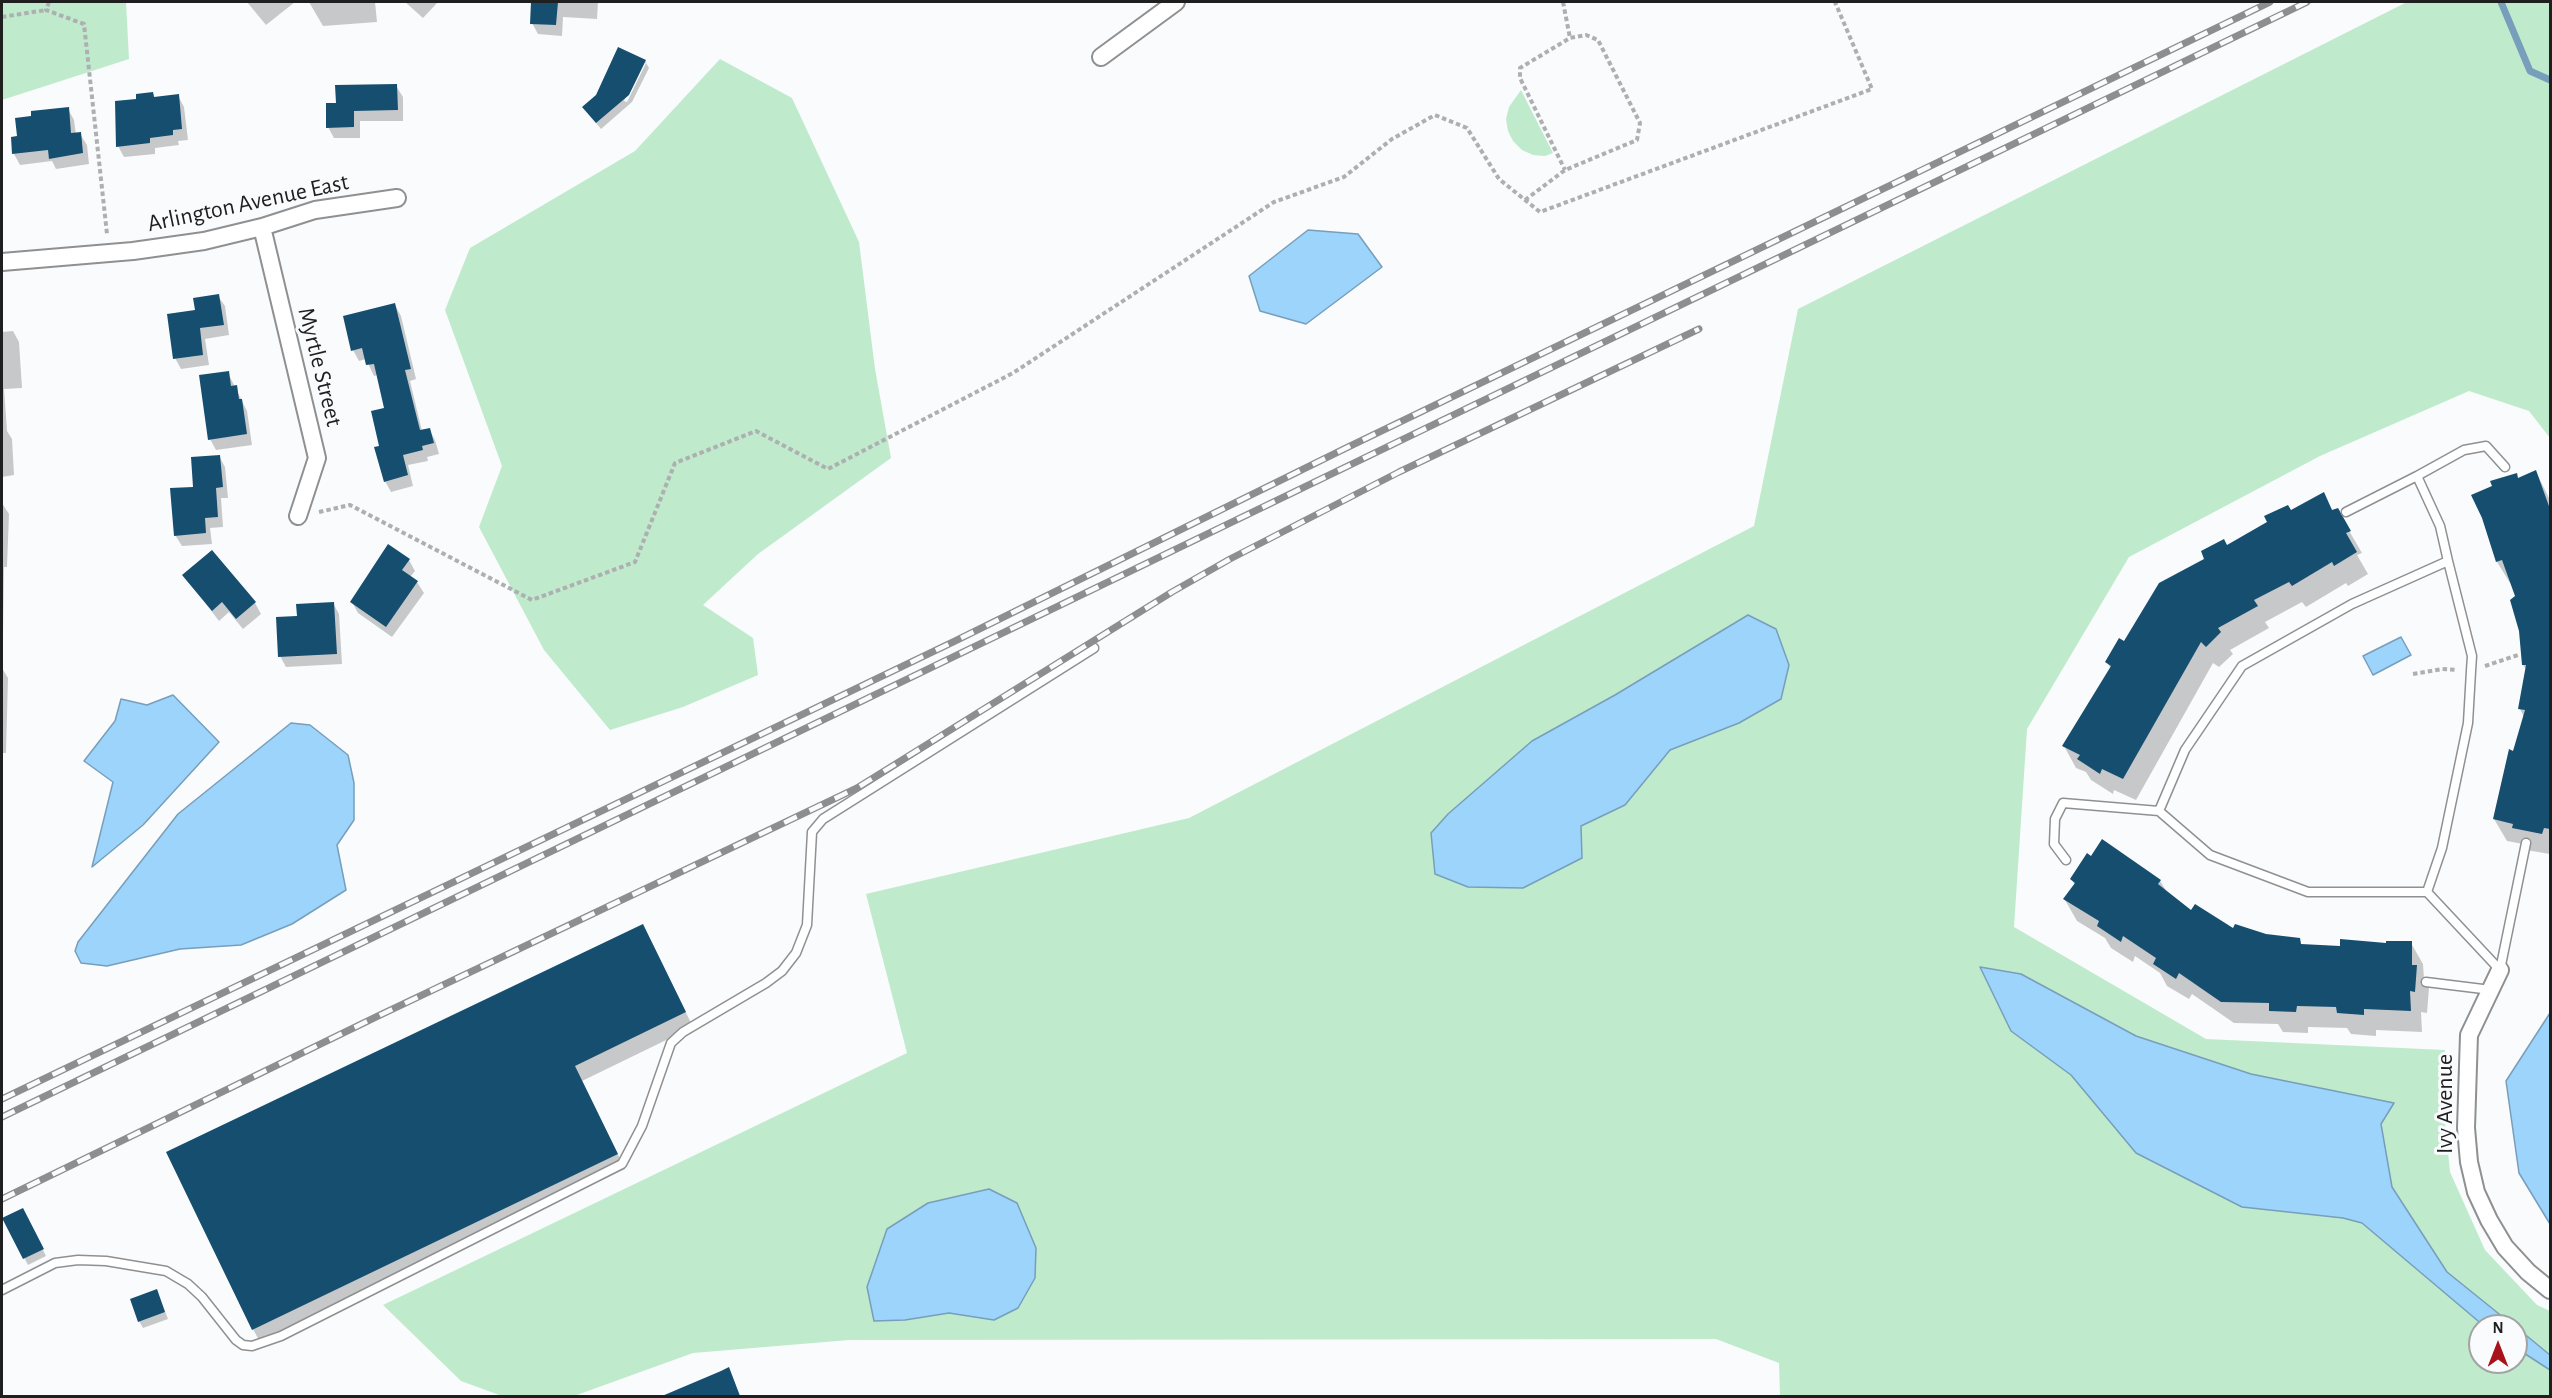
<!DOCTYPE html>
<html>
<head>
<meta charset="utf-8">
<style>
	body { margin:0 }
	#map { position:relative; width:2552px; height:1398px; overflow:hidden; background:#f9fbfc; font-family:"Alegreya Sans",sans-serif }
	canvas { display:block }
	.frame { position:absolute; inset:0; border:3px solid #1f1f20; pointer-events:none }
	.north { position:absolute; left:2468px; top:1314px; width:60px; height:60px; box-sizing:border-box; background:#f9fbfc; border:2px solid #a2a3a4; border-radius:50%; rotate:0deg; font-size:16px; font-weight:700; line-height:24px; text-align:center; color:#1f1f20 }
	.north::after { content:''; display:block; margin:auto; width:21px; height:27px; background:#a8121b; clip-path:polygon(50% 0,100% 100%,50% 72%,0 100%) }
</style>
</head>
<body>
<div id="map">
<canvas width="2552" height="1398"></canvas>
<div class="frame"></div>
<div class="north">N</div>
</div>
<script>
const ctx = document.querySelector('canvas').getContext('2d');
ctx.lineJoin = 'round';
function fill(path, color) { ctx.fillStyle = color; ctx.fill(path, 'evenodd'); }
const shape = rows => new Path2D(rows.map(r => 'M' + r).join(''));
function trace(path, color, width, dash) { ctx.strokeStyle = color; ctx.lineWidth = width; ctx.lineCap = dash ? 'butt' : 'round'; ctx.setLineDash(dash || []); ctx.stroke(path); }
function drawText(font, color, halo, rows, align = 'center') {
  ctx.font = font + ' "Alegreya Sans",sans-serif'; ctx.lineWidth = 6; ctx.setLineDash([]); ctx.textBaseline = 'middle'; ctx.strokeStyle = halo; ctx.fillStyle = color; for (const [text, x, y, turn = 0] of rows) {
    ctx.save(); ctx.translate(x, y); ctx.rotate((+turn || 0) * Math.PI / 180); ctx.textAlign = isNaN(turn) ? turn : align; if (halo) ctx.strokeText(text, 0, 0); ctx.fillText(text, 0, 0); ctx.restore();
  }
}
const green = shape([
	[2,2,126,2,129,59,2,100],
	[2407,2,2550,2,2550,438,2529,411,2469,391,2320,456,2129,557,2027,729,2014,927,2206,1039,2445,1050,2443,1101,2450,1172,2485,1250,2537,1305,2550,1311,2550,1396,1780,1396,1779,1363,1716,1339,849,1340,693,1353,574,1396,502,1396,461,1381,383,1305,907,1053,866,894,1189,818,1754,526,1798,309],
	[2480,1326,2516,1326,2516,1362,2480,1362],
	[720,59,792,98,859,242,875,369,891,458,758,554,703,605,753,638,758,675,683,707,610,730,544,650,479,527,502,466,445,310,470,248,635,151],
	[1521,90,1553,153,1545,156,1533,155,1522,150,1513,141,1508,131,1506,119,1509,107]
]);
const water = shape([
	[1308,230,1358,234,1382,267,1306,324,1260,311,1249,276,1308,230],
	[1748,615,1776,629,1789,665,1781,699,1739,723,1670,750,1625,805,1581,826,1582,858,1523,888,1468,887,1435,874,1431,833,1448,814,1532,741,1615,695,1748,615],
	[2401,637,2411,655,2373,675,2363,656,2401,637],
	[173,695,219,742,143,825,92,867,113,782,84,761,115,721,121,699,147,705,173,695],
	[291,723,310,725,348,755,354,783,354,820,337,845,346,890,292,924,241,945,180,949,107,966,81,963,75,951,78,942,178,814,291,723],
	[1980,967,2021,974,2136,1036,2251,1074,2394,1103,2381,1124,2392,1187,2447,1272,2514,1326,2484,1326,2362,1223,2343,1218,2242,1207,2136,1153,2071,1075,2011,1031,1980,967],
	[2550,1013,2550,1224,2519,1173,2506,1081,2550,1013],
	[989,1189,1017,1203,1036,1248,1035,1278,1018,1308,994,1320,949,1313,905,1320,874,1321,867,1287,887,1229,928,1203,989,1189],
	[2516,1327,2550,1355,2550,1370,2516,1348,2516,1327]
]);
const shadow = shape([
	[247,2,295,2,266,25],
	[309,2,375,2,377,22,323,26],
	[405,2,438,2,423,18],
	[533,2,598,2,597,19,563,17,562,36,538,34,532,23],
	[645,61,649,68,632,102,601,129,584,108],
	[642,63,646,63,627,102,624,101],
	[396,86,403,97,403,121,360,121,360,138,334,138,328,127,337,104],
	[153,93,155,98,178,96,184,107,188,140,178,141,179,145,155,148,155,154,124,157,118,146],
	[68,109,74,120,76,135,80,134,87,145,89,164,56,169,52,161,20,165,14,154,12,138,19,137,33,118],
	[218,296,225,306,229,335,205,339,209,365,181,369,175,358,196,311],
	[395,305,401,316,416,379,410,381,422,431,429,429,435,440,439,454,427,457,428,461,408,465,413,486,391,492,385,481,381,447,386,409,378,375,374,376,366,359,359,361,353,350],
	[13,331,19,342,22,388,4,389,7,431,12,439,14,475,2,477,2,332],
	[228,373,247,411,252,445,216,450,210,439],
	[219,456,225,467,228,498,221,498,223,527,210,528,212,544,182,546,175,535,194,488],
	[2536,472,2550,500,2550,854,2526,850,2523,844,2507,841,2494,819,2524,717,2520,709,2527,671,2523,665,2517,596,2512,582,2510,583,2497,562,2519,480],
	[2323,494,2333,512,2337,510,2362,553,2357,555,2368,574,2348,586,2346,583,2306,607,2302,602,2265,622,2269,628,2230,650,2233,654,2219,667,2213,663,2136,800,2114,790,2113,794,2091,780,2086,772,2076,768,2064,746,2111,669,2107,662,2227,546],
	[2,503,9,514,7,567,4,567,3,634],
	[388,546,409,560,415,571,410,577,417,582,424,593,392,637,358,613,352,602],
	[184,575,255,603,261,614,243,629,229,612,219,621],
	[333,603,339,614,342,664,286,667,280,656,298,617],
	[2,668,8,678,6,753,2,753],
	[2103,841,2160,881,2167,892,2192,912,2234,931,2299,939,2302,946,2341,947,2411,943,2423,964,2424,979,2429,988,2427,1013,2421,1012,2422,1032,2376,1030,2376,1036,2351,1034,2347,1028,2308,1027,2308,1033,2283,1032,2278,1024,2234,1023,2192,994,2189,999,2167,986,2160,973,2135,956,2133,962,2111,948,2105,938,2077,921,2065,900,2075,886,2072,879,2091,858],
	[651,941,693,1027,582,1081,625,1169,261,1344,253,1329],
	[26,1216,46,1256,28,1265,4,1219],
	[160,1298,168,1319,143,1328,139,1321],
	[729,1369,740,1396,677,1396,675,1392]
]);
const stream = shape([
	[2501,2,2530,71,2550,80]
]);
const building = shape([
	[531,2,558,2,556,25,530,24],
	[618,47,646,60,629,95,596,123,582,107,596,95],
	[397,84,398,110,354,111,354,127,326,128,326,103,336,103,335,85],
	[153,92,154,97,179,94,182,129,173,130,173,135,150,138,150,143,116,147,115,101,136,99,136,94],
	[69,107,71,133,81,132,83,153,49,159,48,150,12,154,11,137,17,136,15,118,31,116,31,111],
	[219,294,224,325,200,328,203,355,173,359,167,314,195,310,193,298],
	[395,303,411,369,405,370,420,430,430,428,434,443,422,446,423,450,403,455,408,475,384,482,374,447,379,446,371,411,384,408,374,364,366,365,362,348,351,351,343,316],
	[229,371,231,386,237,385,239,399,242,399,247,434,208,440,199,375],
	[220,455,223,487,216,488,218,517,205,518,206,533,174,536,170,488,193,487,191,457],
	[2536,470,2550,509,2550,829,2544,828,2542,834,2512,828,2513,824,2493,819,2509,749,2513,751,2525,710,2518,709,2526,665,2522,665,2519,631,2510,600,2515,596,2502,560,2496,562,2482,518,2471,495,2492,486,2490,481,2517,473,2518,478],
	[2324,492,2332,510,2338,508,2351,531,2346,533,2357,552,2334,566,2332,562,2292,586,2289,582,2254,600,2258,606,2218,628,2221,632,2206,647,2201,642,2123,779,2102,769,2100,774,2077,759,2080,755,2062,746,2111,666,2105,662,2119,638,2124,641,2159,583,2204,559,2201,551,2224,539,2227,545,2267,522,2264,516,2288,505,2291,510],
	[388,544,410,559,402,570,418,581,386,627,350,602],
	[212,550,256,602,236,619,222,602,212,611,182,575],
	[334,602,337,654,278,657,276,617,297,616,296,604],
	[2102,839,2161,880,2158,884,2191,910,2195,904,2233,928,2235,924,2266,934,2300,938,2301,944,2340,946,2340,939,2386,943,2386,941,2412,941,2412,965,2417,965,2415,992,2410,991,2411,1011,2364,1009,2364,1015,2337,1013,2336,1007,2297,1006,2296,1012,2269,1011,2269,1003,2221,1002,2179,973,2176,979,2153,964,2156,958,2123,936,2121,942,2097,926,2099,921,2063,899,2075,883,2070,879,2087,853,2091,856],
	[643,924,686,1012,575,1066,618,1154,252,1330,166,1152],
	[23,1208,44,1249,23,1259,2,1218],
	[157,1289,165,1312,138,1322,130,1299],
	[729,1367,740,1396,662,1396,721,1371]
]);
const path = shape([
	[49,2,46,10,84,24,107,234],
	[1563,2,1570,38],
	[2,17,46,10],
	[1525,200,1565,170,1637,140,1640,123,1598,40,1586,35,1570,38,1520,68,1520,78,1565,170],
	[319,512,350,505,532,600,635,562,675,463,756,431,828,469,1013,373,1274,202,1344,177,1392,139,1435,115,1467,128,1499,179,1540,212,1872,89,1835,2],
	[2485,666,2518,655],
	[2413,674,2442,669,2457,670]
]);
const service = shape([
	[2346,512,2417,476],
	[2448,561,2440,526,2417,476,2464,450,2486,446,2505,467],
	[2066,860,2054,844,2055,819,2063,803,2159,811],
	[2427,892,2442,848,2468,723,2471,671,2472,656,2448,561,2352,604,2242,666,2185,750,2159,811,2210,855,2308,892,2427,892,2500,970],
	[2500,970,2526,843],
	[2426,982,2491,990],
	[2,1290,55,1263,78,1260,106,1261,166,1271,188,1284,202,1297,236,1340,243,1345,252,1346,281,1336,622,1164,642,1126,671,1043,683,1032,766,983,782,971,796,953,807,925,812,832,823,819,1094,648]
]);
const minor = shape([
	[1101,57,1176,2],
	[262,227,317,458,298,516],
	[2,262,133,251,204,241,262,227,315,210,397,198],
	[2500,970,2469,1035,2466,1128,2469,1162,2476,1192,2489,1220,2505,1247,2528,1272,2550,1290]
]);
const rail = shape([
	[2,1099,953,642,1344,449,2270,2],
	[2,1117,2307,2],
	[2,1199,378,1016,857,788,1172,592,1230,559,1399,472,1699,329]
]);
const streetNames = [
	["Arlington Avenue East",248,203,-12],
	["Myrtle Street",320,367,76],
	["Ivy Avenue",2445,1104,-90]
];
fill(green, '#bfebcc');
fill(water, '#9dd4fc');
trace(water, '#779eba', 1.5);
fill(shadow, '#0003');
trace(stream, '#779eba', 7);
fill(building, '#164e70');
trace(service, '#8f9091', 11);
trace(minor, '#8f9091', 20);
trace(path, '#adafb0', 4, [4.5, 3]);
trace(service, '#fff', 8);
trace(minor, '#fff', 16);
trace(rail, '#8d8e8f', 7);
trace(rail, '#f9fbfc', 4.5, [14]);
drawText('24px', '#1f1f20', '#f9fbfc', streetNames);
</script>
</body>
</html>
